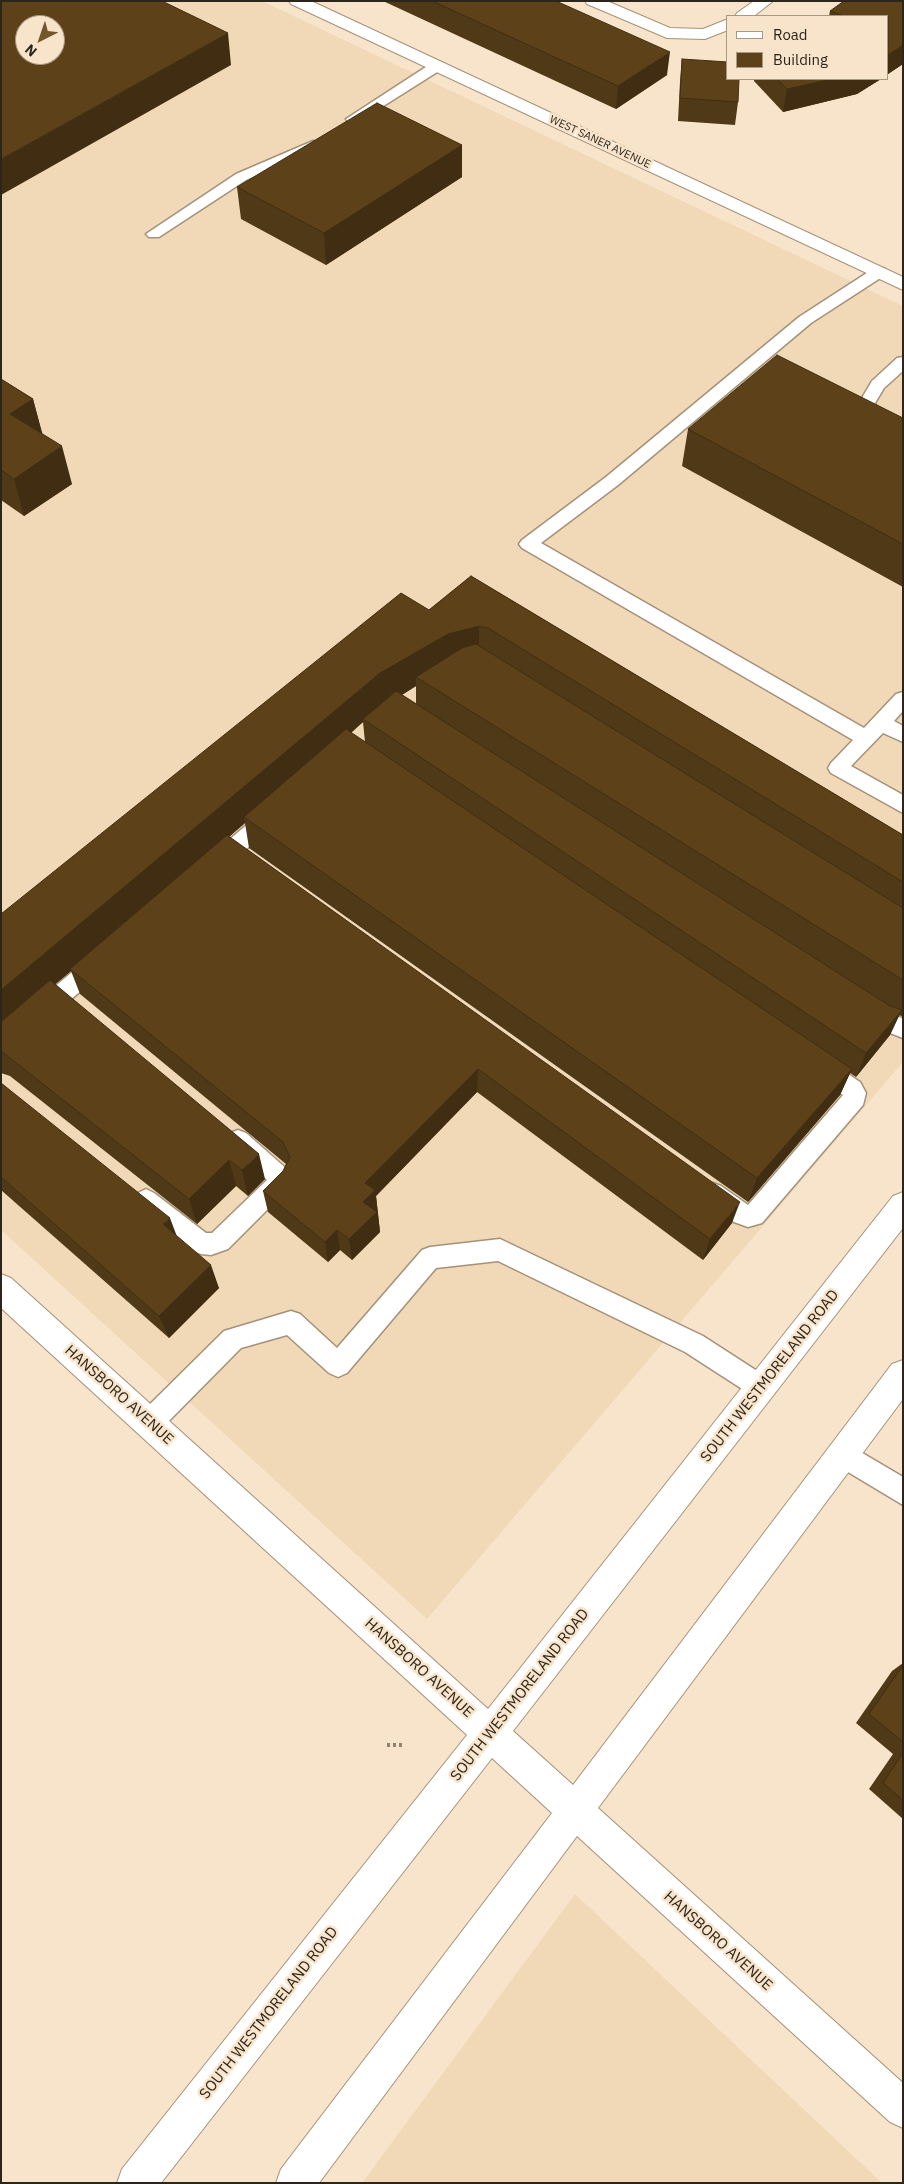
<!DOCTYPE html>
<html>
<head>
<meta charset="utf-8">
<style>
	body { margin:0 }
	#map { position:relative; width:904px; height:2184px; overflow:hidden; background:#f8e4ca; font-family:"IBM Plex Sans",sans-serif }
	canvas { display:block }
	.frame { position:absolute; inset:0; border:2px solid #2c251b; pointer-events:none }
	.legend { position:absolute; left:726px; top:15px; width:162px; height:65px; box-sizing:border-box; background:#f8e4ca; border:1px solid #a69884; margin:0; padding:6px 9px; list-style:none; font-size:15px; color:#2c251b }
	.legend li { display:flex; align-items:center; gap:10px; height:25px }
	.legend b { width:25px; border:1px solid #a69884 }
	.north { position:absolute; left:15px; top:15px; width:50px; height:50px; box-sizing:border-box; background:#f8e4ca; border:1px solid #a69884; border-radius:50%; rotate:221deg; font-size:14px; font-weight:700; line-height:20px; text-align:center; color:#2c251b }
	.north::after { content:''; display:block; margin:auto; width:18px; height:22px; background:#73562a; clip-path:polygon(50% 0,100% 100%,50% 72%,0 100%) }
</style>
</head>
<body>
<div id="map">
<canvas width="904" height="2184"></canvas>
<div class="frame"></div>
<ul class="legend">
<li><b style="height:6px;background:#fff"></b>Road</li>
<li><b style="height:14px;background:#5d4219"></b>Building</li>
</ul>
<div class="north">N</div>
</div>
<script>
const ctx = document.querySelector('canvas').getContext('2d');
ctx.lineJoin = 'round';
function fill(path, color) { ctx.fillStyle = color; ctx.fill(path, 'evenodd'); }
const shape = rows => new Path2D(rows.map(r => 'M' + r).join(''));
function trace(path, color, width, dash) { ctx.strokeStyle = color; ctx.lineWidth = width; ctx.lineCap = dash ? 'butt' : 'round'; ctx.setLineDash(dash || []); ctx.stroke(path); }
function drawText(font, color, halo, rows, align = 'center') {
  ctx.font = font + ' "IBM Plex Sans",sans-serif'; ctx.lineWidth = 5; ctx.setLineDash([]); ctx.textBaseline = 'middle'; ctx.strokeStyle = halo; ctx.fillStyle = color; for (const [text, x, y, turn = 0] of rows) {
    ctx.save(); ctx.translate(x, y); ctx.rotate((+turn || 0) * Math.PI / 180); ctx.textAlign = isNaN(turn) ? turn : align; if (halo) ctx.strokeText(text, 0, 0); ctx.fillText(text, 0, 0); ctx.restore();
  }
}
const built = shape([
	[1,1,262,1,903,306,903,1062,427,1619,1,1230],
	[25,25,55,25,55,55,25,55],
	[575,1894,882,2183,362,2183]
]);
const path = shape([
	[387,1745,404,1745]
]);
const lane = shape([
	[437,62,442,63,444,66,442,69,358,122,348,122,346,119,432,63,437,62],
	[313,141,318,142,320,145,318,148,246,180,159,237,149,237,146,234,236,174,313,141],
	[879,267,885,269,887,272,885,275,811,323,618,485,541,543,864,728,896,694,903,692,903,711,894,721,903,726,903,742,883,733,851,766,903,795,903,813,831,773,828,768,831,763,853,740,522,548,519,544,522,540,606,477,799,317,873,269,879,267],
	[903,357,903,371,884,388,875,403,883,424,893,433,903,438,903,451,881,441,869,430,859,403,872,381,897,358,903,357],
	[270,809,277,811,280,817,277,823,223,869,216,871,209,869,206,863,209,857,263,811,270,809],
	[98,954,106,957,109,963,106,969,9,1053,1,1055,1,1032,90,957,98,954],
	[869,1001,903,1019,903,1038,880,1029,861,1016,858,1010,861,1004,869,1001],
	[819,1057,827,1060,860,1082,866,1093,863,1105,762,1223,748,1227,734,1222,705,1200,701,1193,705,1186,713,1183,721,1186,748,1205,843,1095,811,1074,808,1067,811,1060,819,1057],
	[238,1130,246,1133,289,1171,293,1178,286,1191,228,1249,211,1255,201,1254,193,1251,138,1207,134,1200,138,1193,146,1189,154,1193,206,1233,212,1233,267,1180,230,1147,227,1140,230,1133,238,1130],
	[500,1239,703,1336,771,1380,774,1388,771,1396,762,1400,753,1396,685,1352,498,1261,436,1268,347,1373,338,1377,329,1373,287,1335,241,1348,158,1432,149,1435,140,1432,136,1423,140,1414,224,1331,291,1311,300,1314,337,1348,422,1250,430,1247,500,1239],
	[842,1441,903,1477,903,1505,833,1463,829,1454,833,1445,842,1441]
]);
const street = shape([
	[585,1,607,1,670,28,703,29,728,19,728,30,705,39,667,38,587,4,585,1],
	[754,1,773,1,754,16,735,16,737,13,754,1]
]);
const secondary = shape([
	[289,1,311,1,903,277,903,290,291,4,289,1],
	[903,1192,903,1228,513,1731,573,1785,892,1364,903,1360,903,1399,598,1808,903,2083,903,2128,890,2122,577,1836,319,2183,276,2183,281,2169,552,1813,492,1758,161,2183,117,2183,122,2169,467,1735,1,1308,1,1274,11,1278,488,1709,893,1196,903,1192]
]);
const wall = shape([
	[383,1,556,1,667,75,616,109],
	[903,1,903,64,888,74,888,16,829,16,830,11],
	[682,59,738,102,735,125,678,121,680,82],
	[754,79,881,79,857,94,783,112,754,81],
	[462,145,462,177,326,265,241,219,237,187],
	[1,379,33,399,42,434,72,484,24,516,1,500],
	[903,418,903,587,682,466,688,429],
	[471,576,903,835,903,1017,899,1015,890,1035,856,1077,850,1073,840,1095,748,1202,249,848,245,823,229,837,732,1223,703,1260,477,1092,376,1196,380,1232,352,1260,340,1250,328,1262,268,1212,263,1191,283,1171,286,1164,80,994,71,971,55,984,265,1179,248,1196,236,1186,197,1224,10,1076,1,1073,1,914,429,610],
	[416,686,416,704,402,695],
	[363,722,365,742,351,733],
	[1,1083,176,1235,219,1288,169,1338,1,1190],
	[903,1663,903,1819,869,1789,893,1754,856,1723,892,1671]
]);
const shadedWall = shape([
	[228,33,231,65,1,195,1,159],
	[903,45,903,64,888,74,888,55],
	[670,52,667,75,616,109,618,86],
	[831,79,881,79,857,94,783,112,787,89],
	[462,145,462,177,326,265,324,233],
	[33,399,43,436,10,414],
	[62,446,72,484,24,516,14,479],
	[479,626,479,660,416,677,416,686,382,707,363,719,363,722,248,820,244,817,245,823,72,970,70,969,71,971,1,1030,1,990,380,673,448,634],
	[902,1010,890,1035,856,1077,866,1053],
	[478,1069,477,1092,376,1196,380,1232,352,1260,349,1239,363,1202,365,1183],
	[852,1069,840,1095,748,1202,757,1178],
	[259,1154,265,1179,248,1196,242,1170],
	[229,1160,236,1186,197,1224,189,1199],
	[740,1202,732,1223,703,1260,710,1239],
	[170,1218,179,1242,163,1224],
	[337,1230,340,1250,328,1262,325,1242],
	[211,1265,219,1288,169,1338,159,1316]
]);
const building = shape([
	[1,1,162,1,228,33,1,159,1,1],
	[25,25,55,25,55,55,25,55,25,25],
	[432,1,556,1,670,52,618,86,432,1],
	[844,1,903,1,903,45,888,55,888,16,844,16,830,11,844,1],
	[682,59,728,62,728,79,739,79,738,102,680,98,682,59],
	[777,79,831,79,787,89,777,79],
	[377,103,462,145,324,233,237,187,377,103],
	[777,355,903,418,903,544,688,429,777,355],
	[1,379,33,399,10,414,62,446,14,479,1,470,1,379],
	[471,576,903,835,903,882,488,628,479,626,448,634,380,673,1,990,1,914,401,593,429,610,471,576],
	[476,644,903,908,903,980,416,677,462,648,476,644],
	[396,691,890,1006,902,1010,866,1053,363,719,396,691],
	[346,729,852,1069,757,1178,244,817,346,729],
	[227,835,740,1202,710,1239,478,1069,365,1183,375,1190,363,1202,377,1212,349,1239,337,1230,325,1242,263,1191,283,1171,290,1157,283,1142,70,969,227,835],
	[50,980,259,1154,242,1170,229,1160,189,1199,1,1051,1,1022,50,980],
	[1,1083,170,1218,163,1224,211,1265,159,1316,1,1177,1,1083],
	[903,1665,903,1742,869,1714,903,1665],
	[903,1753,903,1800,883,1783,903,1753]
]);
const farStreetnames = [
	["WEST SANER AVENUE",600,142,25]
];
const nearStreetnames = [
	["SOUTH WESTMORELAND ROAD",770,1376,-52],
	["HANSBORO AVENUE",119,1395,42],
	["HANSBORO AVENUE",419,1668,42],
	["SOUTH WESTMORELAND ROAD",520,1695,-52],
	["HANSBORO AVENUE",718,1941,42],
	["SOUTH WESTMORELAND ROAD",269,2013,-52]
];
fill(built, '#f1d9b8');
trace(lane, '#a49179', 3);
trace(street, '#a49179', 2);
trace(secondary, '#a49179', 2);
trace(path, '#908371', 4, [3, 3]);
fill(lane, '#fff');
fill(street, '#fff');
fill(secondary, '#fff');
fill(wall, '#503916');
fill(shadedWall, '#412e12');
fill(building, '#5d4219');
trace(building, '#412e12', 1);
drawText('11px', '#2c251b', '#f8e4ca', farStreetnames);
drawText('15px', '#2c251b', '#f8e4ca', nearStreetnames);
</script>
</body>
</html>
